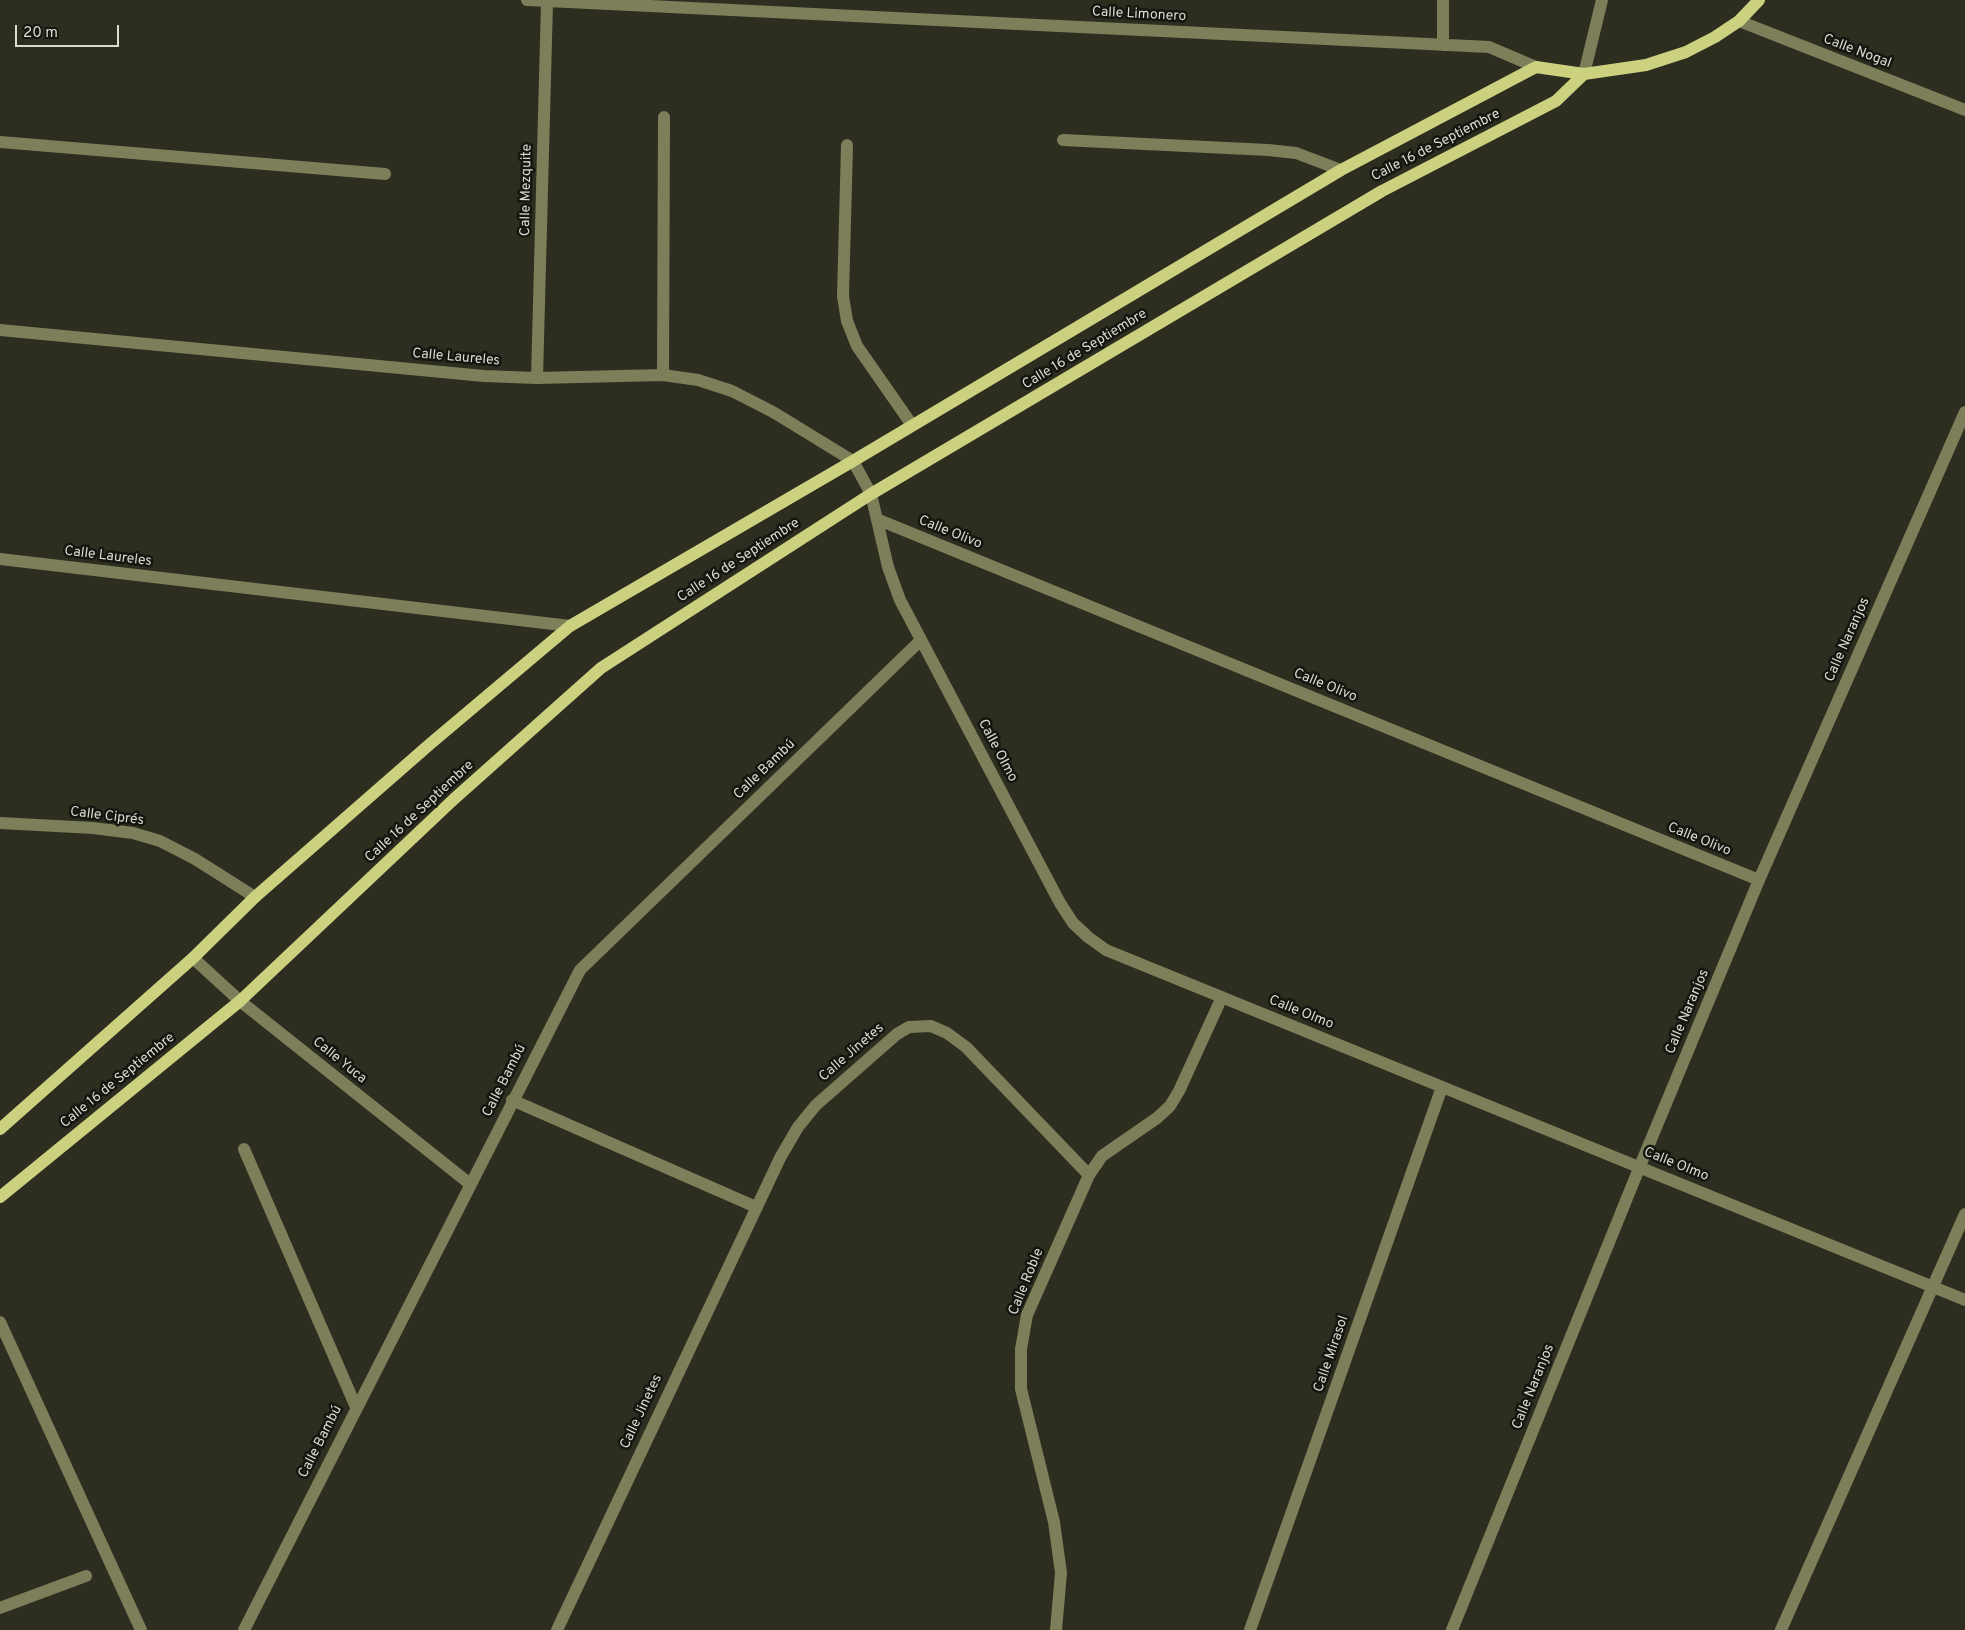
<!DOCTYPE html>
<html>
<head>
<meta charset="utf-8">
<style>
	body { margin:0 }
	#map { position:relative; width:1965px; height:1630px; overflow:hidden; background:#2d2e20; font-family:Overpass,sans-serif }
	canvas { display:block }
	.scale { position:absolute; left:15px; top:25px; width:104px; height:22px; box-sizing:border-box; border:2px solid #dadbd2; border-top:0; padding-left:6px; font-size:15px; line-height:18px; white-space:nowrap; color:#dadbd2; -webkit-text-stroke:4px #15160f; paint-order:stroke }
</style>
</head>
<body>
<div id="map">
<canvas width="1965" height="1630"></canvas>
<div class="scale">20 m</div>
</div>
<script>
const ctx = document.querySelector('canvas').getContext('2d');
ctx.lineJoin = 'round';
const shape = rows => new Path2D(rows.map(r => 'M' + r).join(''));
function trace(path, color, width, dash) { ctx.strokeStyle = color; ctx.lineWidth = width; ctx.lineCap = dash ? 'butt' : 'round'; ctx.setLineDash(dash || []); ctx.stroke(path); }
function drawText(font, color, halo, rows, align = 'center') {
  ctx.font = font + ' Overpass,sans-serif'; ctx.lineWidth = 5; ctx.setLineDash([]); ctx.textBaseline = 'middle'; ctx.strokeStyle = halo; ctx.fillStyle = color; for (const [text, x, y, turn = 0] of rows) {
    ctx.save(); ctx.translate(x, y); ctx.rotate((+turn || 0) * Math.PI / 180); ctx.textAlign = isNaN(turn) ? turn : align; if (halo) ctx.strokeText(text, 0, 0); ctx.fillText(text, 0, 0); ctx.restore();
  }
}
const minor = shape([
	[527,0,1489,47,1536,67],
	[1739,21,1965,110],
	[1443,45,1443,0],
	[1584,74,1602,0],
	[1063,140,1268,150,1296,153,1341,170],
	[0,142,385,174],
	[847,145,843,296,847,321,857,346,912,425],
	[0,330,484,376,537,378,663,375,698,380,732,391,773,412,853,461,871,494,888,567,900,600,1060,903,1073,923,1088,937,1106,950,1965,1300],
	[663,375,664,117],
	[537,378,547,2],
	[879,520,1759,880],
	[0,559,570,626],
	[0,823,93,828,133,833,160,841,195,859,255,897],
	[193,958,240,1001,470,1184],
	[512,1100,756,1207],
	[244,1149,356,1407],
	[0,1322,141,1630],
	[0,1608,86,1576],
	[244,1630,580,970,921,640],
	[557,1630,780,1158,798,1127,816,1105,897,1034,909,1027,931,1026,947,1033,966,1047,1089,1175],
	[1056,1630,1061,1573,1054,1522,1021,1389,1021,1349,1027,1315,1089,1175,1102,1156,1157,1118,1170,1106,1179,1091,1222,997],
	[1250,1630,1442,1087],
	[1452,1630,1640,1166,1759,880,1965,412],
	[1781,1630,1965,1214]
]);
const major = shape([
	[0,1129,193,958,255,897,430,744,570,626,853,461,1341,170,1536,67,1584,74,1646,65,1686,52,1715,37,1739,21,1759,0],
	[0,1197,240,1001,454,799,601,668,871,494,1382,191,1556,101,1584,74]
]);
const streetNames = [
	["Calle Limonero",1139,15,3],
	["Calle Nogal",1857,52,21],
	["Calle 16 de Septiembre",1436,146,-27],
	["Calle Mezquite",527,190,-89],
	["Calle 16 de Septiembre",1085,350,-31],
	["Calle Laureles",456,358,5],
	["Calle Olivo",950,533,22],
	["Calle Laureles",108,557,7],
	["Calle 16 de Septiembre",739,561,-33],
	["Calle Naranjos",1848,640,-66],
	["Calle Olivo",1325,686,22],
	["Calle Olmo",997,751,62],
	["Calle Bambú",765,770,-44],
	["Calle 16 de Septiembre",420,812,-43],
	["Calle Ciprés",107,817,7],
	["Calle Olivo",1699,840,22],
	["Calle Naranjos",1688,1012,-67],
	["Calle Olmo",1301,1013,22],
	["Calle Jinetes",852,1053,-41],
	["Calle Yuca",339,1061,39],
	["Calle 16 de Septiembre",118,1081,-39],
	["Calle Bambú",505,1081,-63],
	["Calle Olmo",1676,1165,22],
	["Calle Roble",1027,1282,-68],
	["Calle Mirasol",1332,1354,-71],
	["Calle Naranjos",1534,1387,-68],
	["Calle Jinetes",642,1412,-65],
	["Calle Bambú",321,1442,-63]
];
trace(minor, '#7c7f59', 12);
trace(major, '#ccd180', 12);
drawText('14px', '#dadbd2', '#15160f', streetNames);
</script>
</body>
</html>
